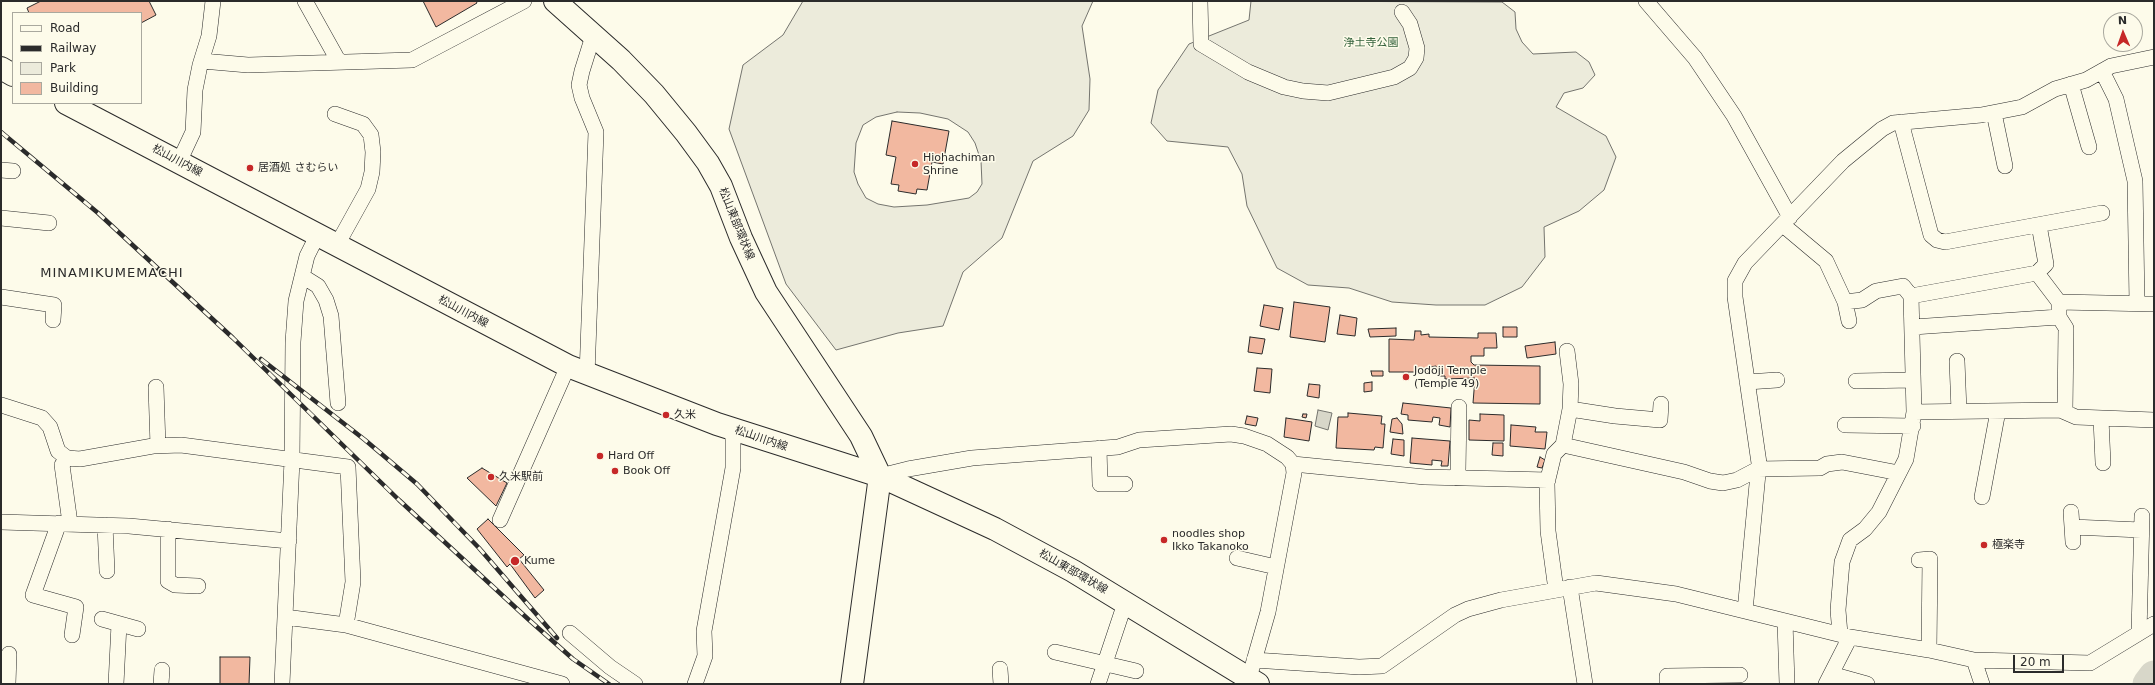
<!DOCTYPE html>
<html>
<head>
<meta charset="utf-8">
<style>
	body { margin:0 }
	#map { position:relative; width:2155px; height:685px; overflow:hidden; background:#fdfbea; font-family:"DejaVu Sans",sans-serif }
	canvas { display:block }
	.frame { position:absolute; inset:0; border:2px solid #2b2b2b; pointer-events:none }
	.legend { position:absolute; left:12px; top:12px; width:130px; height:92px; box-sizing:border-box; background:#fdfbea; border:1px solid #a9a89e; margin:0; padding:5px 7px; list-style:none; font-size:12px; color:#2b2b2b }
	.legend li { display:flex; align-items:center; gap:8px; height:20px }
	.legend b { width:20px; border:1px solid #a9a89e }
	.north { position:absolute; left:2103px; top:12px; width:40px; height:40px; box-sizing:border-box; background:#fdfbea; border:1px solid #a9a89e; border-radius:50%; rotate:358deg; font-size:11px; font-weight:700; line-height:16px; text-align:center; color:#2b2b2b }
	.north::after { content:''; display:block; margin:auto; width:14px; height:18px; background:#c62828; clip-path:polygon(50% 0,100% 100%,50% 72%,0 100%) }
	.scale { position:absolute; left:2013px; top:655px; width:51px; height:18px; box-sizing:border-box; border:2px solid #2b2b2b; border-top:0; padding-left:5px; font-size:12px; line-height:14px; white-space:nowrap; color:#2b2b2b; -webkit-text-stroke:3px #fdfbea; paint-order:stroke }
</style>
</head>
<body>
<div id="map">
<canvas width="2155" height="685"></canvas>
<div class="frame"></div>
<ul class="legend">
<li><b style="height:5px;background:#fdfbea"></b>Road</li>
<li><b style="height:5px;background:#2b2b2b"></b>Railway</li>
<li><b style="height:11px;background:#ecebdb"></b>Park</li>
<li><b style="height:11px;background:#f2b8a0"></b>Building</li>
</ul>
<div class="north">N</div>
<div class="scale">20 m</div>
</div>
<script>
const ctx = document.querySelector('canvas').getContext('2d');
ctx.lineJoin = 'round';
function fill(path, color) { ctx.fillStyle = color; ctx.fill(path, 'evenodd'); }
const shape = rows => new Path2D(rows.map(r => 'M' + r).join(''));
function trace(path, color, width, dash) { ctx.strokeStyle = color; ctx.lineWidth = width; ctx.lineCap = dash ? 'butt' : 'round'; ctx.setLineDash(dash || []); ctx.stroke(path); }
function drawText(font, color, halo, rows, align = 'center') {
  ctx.font = font + ' "DejaVu Sans","Noto Sans JP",sans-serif'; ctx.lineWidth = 3; ctx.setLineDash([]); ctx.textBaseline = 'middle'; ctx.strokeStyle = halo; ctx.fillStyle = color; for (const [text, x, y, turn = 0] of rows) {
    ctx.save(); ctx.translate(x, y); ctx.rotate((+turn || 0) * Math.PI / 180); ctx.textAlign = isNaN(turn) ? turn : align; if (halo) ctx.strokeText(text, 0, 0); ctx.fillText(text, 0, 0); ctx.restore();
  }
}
const green = shape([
	[803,1,1093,1,1082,26,1090,79,1089,110,1073,136,1033,161,1002,238,963,272,943,326,898,333,836,350,786,284,729,129,743,65,783,35,803,1],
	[897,112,920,113,948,119,968,132,975,143,981,161,982,184,977,192,969,198,927,205,894,207,878,204,866,198,858,184,854,172,856,143,863,125,876,117,897,112],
	[1251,1,1502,2,1515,12,1516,29,1522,42,1533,54,1576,52,1589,62,1595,75,1583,88,1564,93,1556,107,1606,136,1616,157,1604,190,1579,211,1544,227,1545,257,1522,287,1485,305,1436,305,1392,302,1349,288,1308,285,1277,268,1247,206,1242,174,1228,147,1167,141,1151,123,1158,90,1189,44,1249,20,1251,1]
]);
const water = shape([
	[1318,410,1332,413,1328,430,1315,426,1318,410]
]);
const river = shape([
	[2148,684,2154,676]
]);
const building = shape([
	[41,1,149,1,156,15,141,23,141,13,29,13,27,8,41,1],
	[423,1,476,1,477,3,436,27,423,1],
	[892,121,949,131,943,164,932,162,927,190,917,189,916,194,898,191,899,185,891,184,896,157,886,155,892,121],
	[1294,302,1330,307,1325,342,1290,337,1294,302],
	[1264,305,1283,308,1279,330,1260,326,1264,305],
	[1340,315,1357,318,1355,336,1337,334,1340,315],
	[1503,327,1517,327,1517,337,1503,337,1503,327],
	[1396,328,1396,336,1370,337,1368,329,1396,328],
	[1415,331,1421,331,1421,335,1429,334,1429,337,1478,338,1478,333,1496,333,1497,348,1484,348,1484,356,1471,356,1471,362,1474,365,1540,366,1540,404,1473,403,1475,378,1445,379,1445,376,1438,376,1436,366,1430,367,1430,372,1389,372,1389,339,1414,340,1415,331],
	[1250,337,1265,339,1262,354,1248,352,1250,337],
	[1555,342,1556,354,1527,358,1525,346,1555,342],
	[1257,368,1272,369,1270,393,1254,391,1257,368],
	[1371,371,1383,371,1383,376,1372,376,1371,371],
	[1372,382,1372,391,1364,392,1364,383,1372,382],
	[1309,384,1320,385,1319,398,1307,396,1309,384],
	[1403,403,1451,408,1450,427,1439,425,1440,418,1433,417,1432,422,1408,420,1408,415,1401,414,1403,403],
	[1348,413,1382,416,1381,424,1385,424,1383,448,1375,447,1374,450,1336,448,1338,417,1348,417,1348,413],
	[1303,414,1307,414,1306,418,1302,417,1303,414],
	[1480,414,1504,415,1504,441,1469,440,1469,420,1480,421,1480,414],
	[1247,416,1258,418,1256,426,1245,424,1247,416],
	[1286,418,1312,422,1309,441,1284,437,1286,418],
	[1397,418,1402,424,1403,434,1390,432,1392,419,1397,418],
	[1511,425,1536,427,1535,432,1547,432,1545,449,1510,446,1511,425],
	[1412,438,1450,441,1448,466,1441,466,1442,461,1432,460,1432,465,1410,463,1412,438],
	[1393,439,1404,440,1404,456,1391,454,1393,439],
	[1493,443,1503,443,1503,456,1492,455,1493,443],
	[1540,457,1545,460,1542,468,1537,467,1540,457],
	[482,468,507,483,496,506,467,478,482,468],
	[488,519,524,555,519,559,544,590,535,598,510,564,507,567,477,529,488,519],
	[220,657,250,657,249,684,220,684,220,657]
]);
const minor = shape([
	[305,1,339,62],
	[1200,1,1201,44,1248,72,1284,87,1303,91,1328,93,1394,77,1410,68,1416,58,1417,48,1410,24,1402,12],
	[1646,1,1695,58,1734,116,1790,217],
	[202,61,248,65,412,60,524,1],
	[2102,71,2116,99,2135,181,2137,303],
	[2071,84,2089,147],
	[1994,113,2005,166],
	[335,114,363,124,371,135,373,152,372,172,368,189,337,245],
	[1901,122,1931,235,1937,240,1945,242,2102,213],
	[179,162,193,132,195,90,200,65,209,36,213,1],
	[1,170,13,171],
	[1,218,49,223],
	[1783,225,1826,261,1845,302,1849,321],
	[2037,273,2059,302],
	[302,276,318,286,326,300,331,316,338,403],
	[1911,296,2037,273,2046,264,2039,225],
	[1,297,54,305,53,320],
	[2059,317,2066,328,2065,412],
	[1913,327,2059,317,2059,302,2154,304],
	[1957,361,1959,411],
	[587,375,596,132,582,98,579,85,582,71,593,36],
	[1856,381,1913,380],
	[1747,382,1777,380],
	[156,387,158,446],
	[1,405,42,418,50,427,58,451,67,458,80,459,153,446,181,445,348,467,353,582,346,625],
	[1570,409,1615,416,1660,420,1661,404],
	[1914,412,2060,410,2076,417,2154,420],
	[2101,419,2103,463],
	[1845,425,1913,426],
	[1563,445,1684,472,1710,481,1723,483,1737,480,1758,469,1820,468,1827,464,1842,462,1899,473],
	[1099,448,1100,484,1125,484],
	[67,458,62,465,70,523],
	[1293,464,1425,477,1548,480],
	[880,476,908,469,972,458,1118,447,1139,440,1231,434,1244,436,1267,444,1287,457,1293,464,1294,473,1268,612,1252,668],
	[1454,478,1458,472,1459,407],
	[1982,497,1998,411],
	[2071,512,2073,542],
	[500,520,568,366],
	[1,522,129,526,289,541],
	[59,523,33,595,76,607,72,635],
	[105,525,107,571],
	[2072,527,2141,530],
	[168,529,168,581,175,585,198,586],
	[1237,558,1276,567],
	[1919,560,1930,559,1929,650],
	[1570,587,1585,684],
	[1556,590,1548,531,1547,483,1554,454,1563,445,1570,409,1571,384,1567,351],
	[1745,611,1759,463,1735,297,1735,281,1745,263,1843,161,1882,129,1893,123,1981,115,2022,107,2055,89,2086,80,2111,66,2154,57],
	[285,617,346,625,562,684],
	[102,619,138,629],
	[1785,621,1787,684],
	[570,633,610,667,635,684],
	[2139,633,2142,516],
	[1840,634,1838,610,1842,562,1850,540,1865,529,1879,512,1906,459,1914,412,1911,296,1903,286,1876,291,1862,300,1845,302],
	[1055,652,1136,671],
	[1254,660,1359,667,1382,666,1455,615,1468,609,1501,600,1596,583,1676,594,1850,637,1929,650,1974,660,2090,663,2154,624],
	[1974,660,1982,684],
	[1000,669,1001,684],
	[1831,674,1867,684],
	[8,684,9,654],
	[116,684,119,624],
	[161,684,162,670],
	[282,684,292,460,293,342,296,301,307,256,318,234],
	[695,684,705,656,704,631,733,468,733,430],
	[1098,684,1125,603],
	[1667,684,1667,676,1740,675],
	[1826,684,1850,637]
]);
const secondary = shape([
	[1,68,13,75],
	[66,103,568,366,717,424,880,476]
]);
const primary = shape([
	[555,1,621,60,654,94,686,133,708,163,721,186,741,238,766,292,861,436,880,476,852,684],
	[880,476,995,529,1073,571,1258,684]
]);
const rail = shape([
	[1,132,98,213,233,338,399,500,528,619,573,659,609,684],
	[261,359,365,440,417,484,479,548,557,638]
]);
const markers = [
	[915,164,4,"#c62828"],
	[250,168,4,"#c62828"],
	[1406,377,4,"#c62828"],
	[666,415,4,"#c62828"],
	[600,456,4,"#c62828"],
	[615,471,4,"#c62828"],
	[491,477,4,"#c62828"],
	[1164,540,4,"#c62828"],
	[1984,545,4,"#c62828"],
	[515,561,5,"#c62828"]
];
const parkNames = [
	["浄土寺公園",1371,43]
];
const poiNames = [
	["Hiohachiman",923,158],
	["Shrine",923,171],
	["居酒処 さむらい",258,168],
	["Jodoji Temple",1414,371],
	["(Temple 49)",1414,384],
	["久米",674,415],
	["Hard Off",608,456],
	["Book Off",623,471],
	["久米駅前",499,477],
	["noodles shop",1172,534],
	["Ikko Takanoko",1172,547],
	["極楽寺",1992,545],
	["Kume",524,561]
];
const streetNames = [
	["松山川内線",177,161,28],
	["松山東部環状線",736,224,68],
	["松山川内線",463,312,28],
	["松山川内線",761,439,19],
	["松山東部環状線",1073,572,30]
];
const quarterNames = [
	["MINAMIKUMEMACHI",112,274]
];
fill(green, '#ecebdb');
trace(green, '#74746e', 1);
fill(water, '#d8d7c9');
trace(water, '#74746e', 1);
trace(river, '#d8d7c9', 31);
fill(building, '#f2b8a0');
trace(building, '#2b2b2b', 1);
trace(minor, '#2b2b2b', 16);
trace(secondary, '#2b2b2b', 24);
trace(primary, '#2b2b2b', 24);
trace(minor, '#fdfbea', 15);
trace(secondary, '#fdfbea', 22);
trace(primary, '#fdfbea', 22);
trace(rail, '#2b2b2b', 4.5);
trace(rail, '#fdfbea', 3, [9]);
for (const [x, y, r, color] of markers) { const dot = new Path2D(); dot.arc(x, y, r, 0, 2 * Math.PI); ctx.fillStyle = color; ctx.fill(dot); trace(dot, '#fdfbea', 1.5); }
drawText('11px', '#34623c', '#fdfbea', parkNames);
drawText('11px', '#2b2b2b', '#fdfbea', poiNames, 'left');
drawText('11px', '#2b2b2b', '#fdfbea', streetNames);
ctx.letterSpacing = '1px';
drawText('13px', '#2b2b2b', '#fdfbea', quarterNames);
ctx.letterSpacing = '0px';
</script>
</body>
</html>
